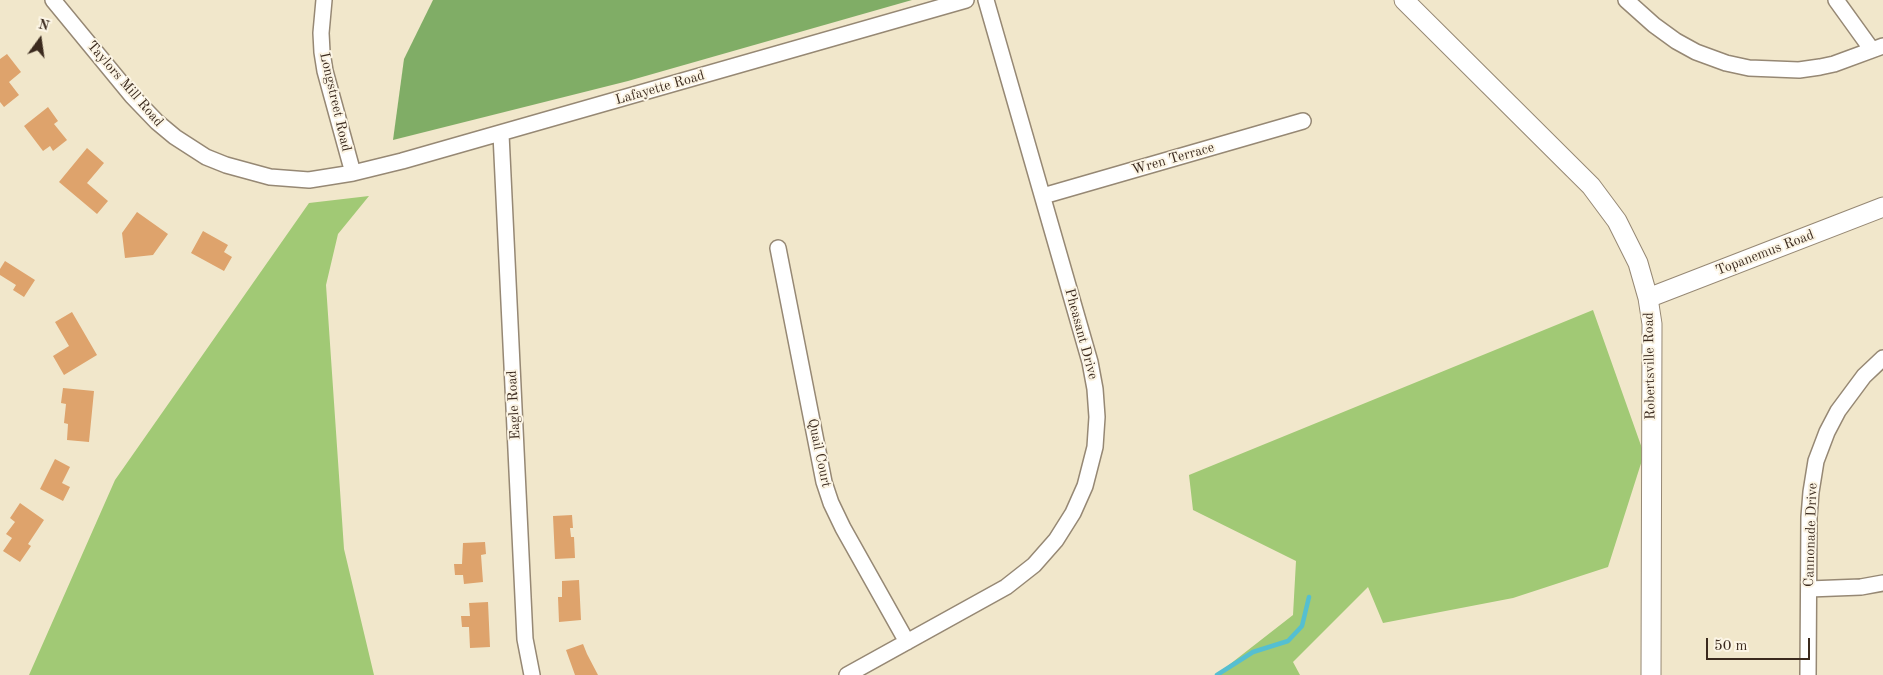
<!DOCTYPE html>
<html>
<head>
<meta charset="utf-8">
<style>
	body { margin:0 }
	#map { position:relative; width:1883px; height:675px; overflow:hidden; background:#f1e7cb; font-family:"Old Standard TT",serif }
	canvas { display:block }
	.north { position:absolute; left:15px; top:15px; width:50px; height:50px; -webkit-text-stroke:4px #fcf5e5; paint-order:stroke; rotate:14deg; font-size:14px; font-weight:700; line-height:20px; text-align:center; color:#3b2a1e }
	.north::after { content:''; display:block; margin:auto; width:18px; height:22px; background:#3b2a1e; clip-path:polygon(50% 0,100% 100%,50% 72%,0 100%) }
	.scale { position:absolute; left:1706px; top:638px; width:104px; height:22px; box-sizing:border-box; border:2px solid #3b2a1e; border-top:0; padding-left:6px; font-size:15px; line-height:18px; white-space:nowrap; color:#3b2a1e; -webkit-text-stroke:4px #fcf5e5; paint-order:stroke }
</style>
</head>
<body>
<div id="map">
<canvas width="1883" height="675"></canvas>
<div class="north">N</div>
<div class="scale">50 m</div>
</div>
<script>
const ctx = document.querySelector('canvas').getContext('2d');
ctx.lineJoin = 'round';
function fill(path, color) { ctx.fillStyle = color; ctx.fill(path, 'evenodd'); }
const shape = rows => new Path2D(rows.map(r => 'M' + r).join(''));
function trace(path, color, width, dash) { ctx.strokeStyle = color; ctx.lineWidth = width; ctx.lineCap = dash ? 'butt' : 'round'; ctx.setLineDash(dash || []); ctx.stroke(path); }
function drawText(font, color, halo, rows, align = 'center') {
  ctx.font = font + ' "Old Standard TT",serif'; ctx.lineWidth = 4; ctx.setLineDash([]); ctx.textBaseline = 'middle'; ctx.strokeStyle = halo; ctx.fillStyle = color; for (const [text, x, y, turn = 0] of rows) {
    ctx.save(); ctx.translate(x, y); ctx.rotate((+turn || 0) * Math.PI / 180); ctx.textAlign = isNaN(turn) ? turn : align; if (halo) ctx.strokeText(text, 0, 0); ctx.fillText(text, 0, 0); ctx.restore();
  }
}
const green = shape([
	[369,196,338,234,326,285,344,549,374,675,29,675,115,480,309,203],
	[1593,310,1644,454,1608,567,1513,598,1383,623,1368,587,1293,662,1300,675,1216,675,1293,615,1296,561,1193,510,1189,475]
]);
const forest = shape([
	[433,0,912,0,628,81,393,140,404,59]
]);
const stream = shape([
	[1217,675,1253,652,1288,641,1302,626,1309,597]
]);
const building = shape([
	[7,54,21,72,9,82,19,95,4,107,0,102,0,59],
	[48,107,58,121,54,124,67,140,53,151,50,146,43,151,24,126],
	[87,148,104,163,87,183,108,201,97,214,59,182],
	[137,212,168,234,153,255,125,258,122,233],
	[203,231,228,245,224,252,232,257,224,271,191,253],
	[5,261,35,280,24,297,13,290,16,285,0,275,0,269],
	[72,312,97,355,64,375,53,356,69,346,55,322],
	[63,388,94,391,89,442,67,440,68,424,64,423,66,404,61,403],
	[55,459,70,467,62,483,70,487,63,501,40,489],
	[20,503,44,520,28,544,31,546,20,562,3,551,12,538,6,534,15,522,10,518],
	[572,515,573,528,570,528,571,537,574,537,575,558,555,559,553,516],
	[485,542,486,554,481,555,483,582,464,584,463,575,455,575,454,564,462,564,463,543],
	[579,580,581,620,559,622,558,597,562,597,562,581],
	[488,602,490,647,470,648,469,627,462,627,461,616,470,616,469,603],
	[583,644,587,654,598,675,575,675,566,650]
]);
const minor = shape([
	[53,0,132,96,157,122,175,137,206,157,226,165,270,177,309,180,353,173,402,161,966,0],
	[324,0,321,33,322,52,325,71,353,173],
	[1626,0,1654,25,1676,41,1696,52,1726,63,1749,68,1799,70,1820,67,1834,64,1883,46],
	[1836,0,1872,50],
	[501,134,525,639,532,675],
	[1043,196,1303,121],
	[778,248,824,482,831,503,843,528,907,642],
	[1809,589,1861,587,1883,583],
	[847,675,1006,587,1034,565,1056,540,1073,513,1085,486,1095,447,1097,417,1095,389,1090,362,986,0],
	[1808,675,1809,517,1811,492,1816,461,1827,432,1838,411,1864,376,1883,358]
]);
const tertiary = shape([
	[1404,0,1591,186,1617,221,1638,263,1648,298,1652,324,1651,675],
	[1648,298,1883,207]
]);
const streetNames = [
	["Taylors Mill Road",125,84,49],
	["Lafayette Road",660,88,-16],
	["Longstreet Road",335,102,77],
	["Wren Terrace",1173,159,-16],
	["Topanemus Road",1765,253,-21],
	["Pheasant Drive",1081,334,75],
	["Robertsville Road",1650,366,-91],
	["Eagle Road",514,405,-93],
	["Quail Court",819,453,78],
	["Cannonade Drive",1811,535,-88]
];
fill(green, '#a1c975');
fill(forest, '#80ad66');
trace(stream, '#55bfd1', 4.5);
fill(building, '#dea36c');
trace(minor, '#968874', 18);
trace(tertiary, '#968874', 21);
trace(minor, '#fff', 15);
trace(tertiary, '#fff', 19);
drawText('14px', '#3b2a1e', '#fcf5e5', streetNames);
</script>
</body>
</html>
